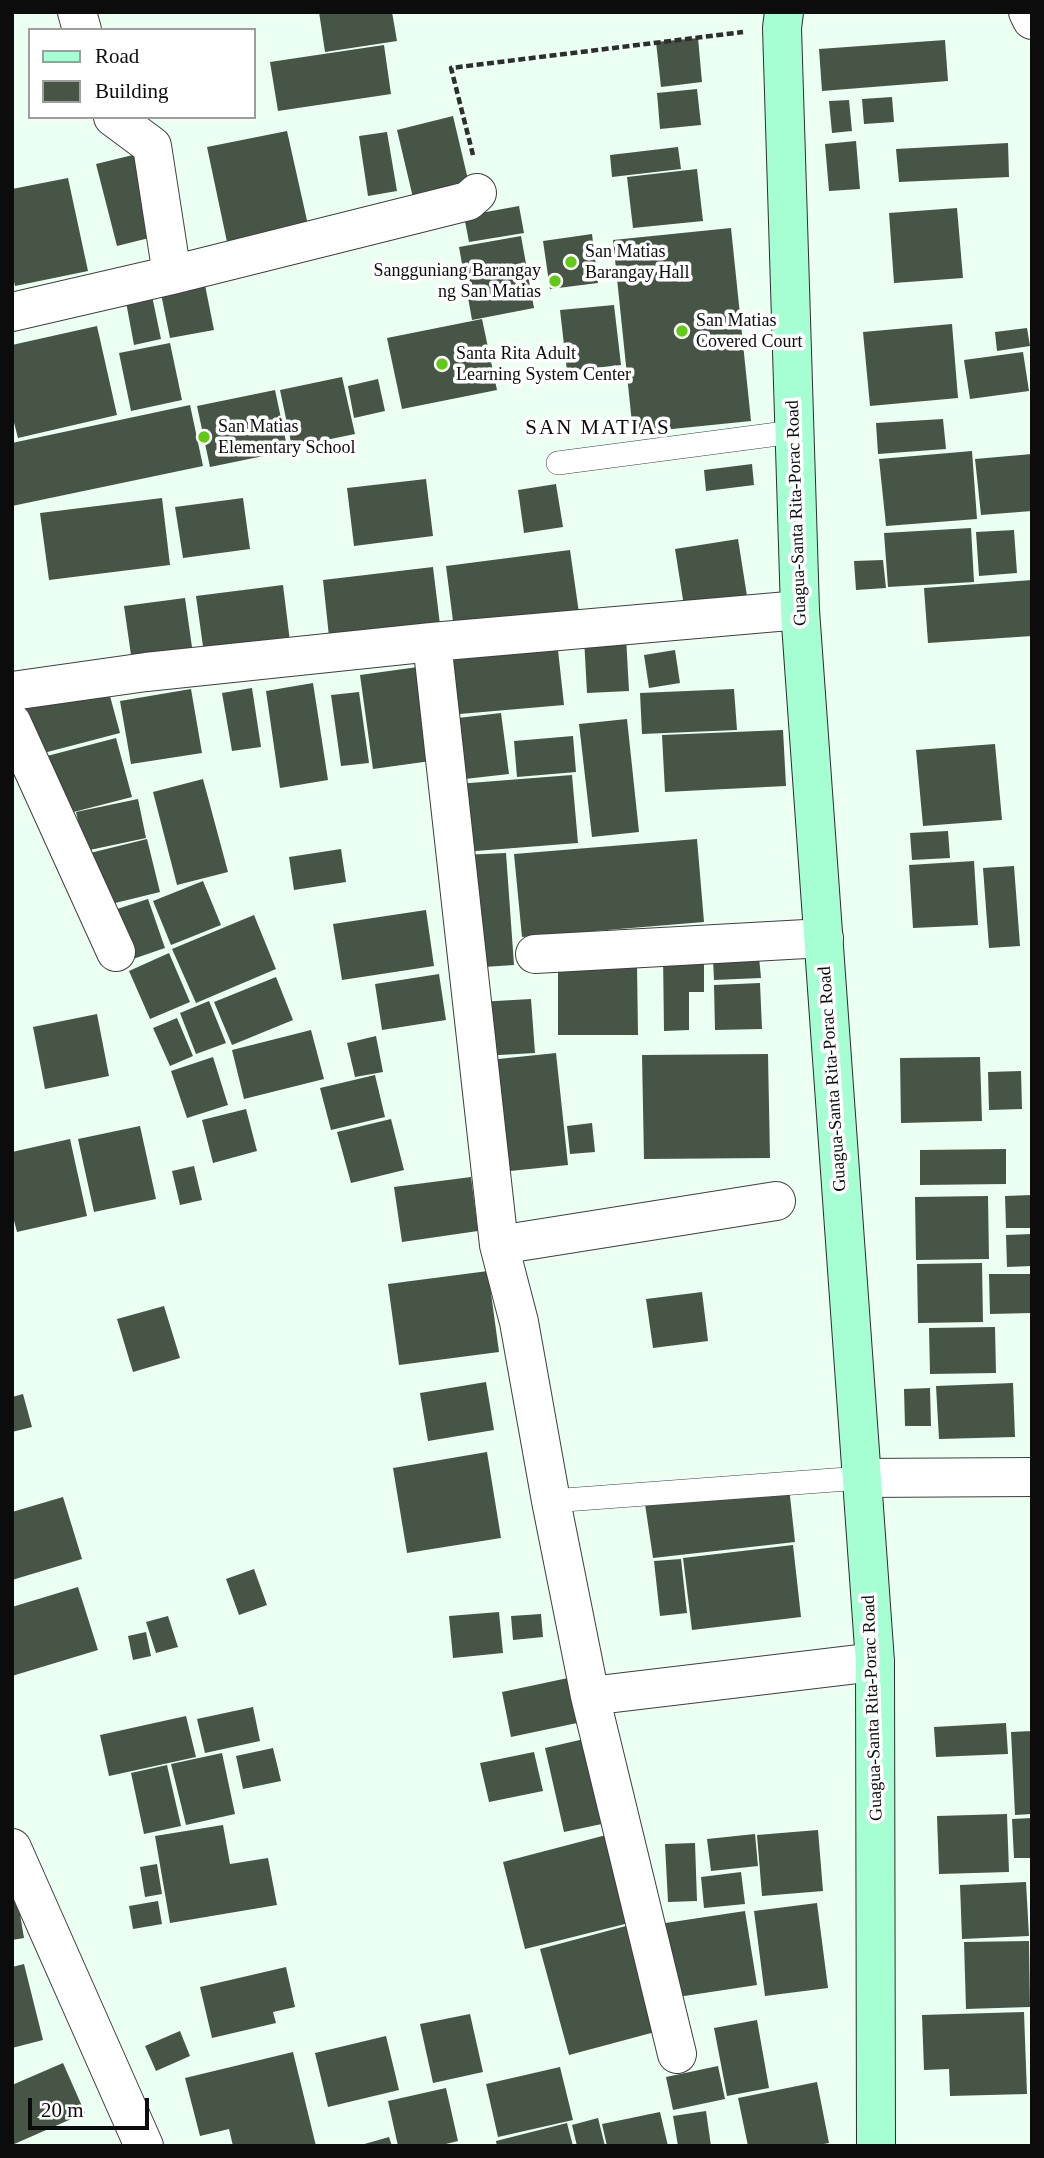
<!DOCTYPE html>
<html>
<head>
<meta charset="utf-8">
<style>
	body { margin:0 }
	#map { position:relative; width:1044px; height:2158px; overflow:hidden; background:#ebfff3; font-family:Georgia,serif }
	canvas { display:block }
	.frame { position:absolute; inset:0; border:14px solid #0c0c0c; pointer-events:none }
	.legend { position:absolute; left:28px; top:28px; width:228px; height:91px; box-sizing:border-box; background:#fff; border:2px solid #9e9e9e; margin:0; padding:9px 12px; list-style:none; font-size:21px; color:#0c0c0c }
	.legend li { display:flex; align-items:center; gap:14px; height:35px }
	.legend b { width:35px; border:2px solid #9e9e9e }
	.scale { position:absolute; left:28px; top:2098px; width:121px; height:32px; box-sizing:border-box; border:4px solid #0c0c0c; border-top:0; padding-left:9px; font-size:21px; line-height:24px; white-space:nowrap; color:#0c0c0c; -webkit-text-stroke:5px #fff; paint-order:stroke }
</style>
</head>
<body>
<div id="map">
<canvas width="1044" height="2158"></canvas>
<div class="frame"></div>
<ul class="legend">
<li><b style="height:9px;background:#a6ffd3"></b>Road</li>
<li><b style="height:19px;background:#475547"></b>Building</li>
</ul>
<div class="scale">20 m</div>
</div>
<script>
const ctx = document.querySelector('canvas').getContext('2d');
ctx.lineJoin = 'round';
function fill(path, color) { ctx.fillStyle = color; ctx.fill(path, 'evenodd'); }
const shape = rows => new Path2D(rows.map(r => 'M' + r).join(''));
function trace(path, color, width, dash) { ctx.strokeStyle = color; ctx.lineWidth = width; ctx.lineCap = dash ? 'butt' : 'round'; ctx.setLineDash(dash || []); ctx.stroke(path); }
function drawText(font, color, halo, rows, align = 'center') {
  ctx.font = font + ' Georgia,serif'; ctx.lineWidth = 7; ctx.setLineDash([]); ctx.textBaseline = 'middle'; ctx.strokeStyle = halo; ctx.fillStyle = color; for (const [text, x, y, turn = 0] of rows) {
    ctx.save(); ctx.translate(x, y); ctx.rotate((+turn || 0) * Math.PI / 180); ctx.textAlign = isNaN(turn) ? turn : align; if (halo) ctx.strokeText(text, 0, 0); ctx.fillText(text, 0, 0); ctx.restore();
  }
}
const building = shape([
	[319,12,392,12,397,41,325,52],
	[698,38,702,82,661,87,656,42],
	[945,40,948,81,822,91,819,49],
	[384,45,391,94,278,111,270,62],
	[697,89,701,125,660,129,657,93],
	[892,97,894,122,864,124,862,99],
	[849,100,852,131,832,133,829,101],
	[453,116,470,188,414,202,397,130],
	[287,131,308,225,227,242,207,147],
	[387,132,397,191,368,196,359,136],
	[856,141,860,189,829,191,825,144],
	[1008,143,1009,177,899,182,896,149],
	[678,147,681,169,612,177,610,155],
	[141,153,161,235,117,246,96,164],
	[697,169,703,221,633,228,627,177],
	[68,178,88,271,15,286,12,272,12,189],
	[519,206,524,233,469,242,464,216],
	[957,208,963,278,894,283,889,213],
	[731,228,751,421,633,433,613,240],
	[592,234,598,283,550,289,543,241],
	[521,236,534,308,472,320,459,247],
	[204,280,214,330,170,338,160,289],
	[152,296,161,339,134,345,126,302],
	[614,305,621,365,567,371,560,310],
	[482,319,497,390,402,409,387,338],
	[952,324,958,398,870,406,863,332],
	[97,326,117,415,18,438,12,415,12,345],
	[1027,328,1030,346,997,351,995,332],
	[170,343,182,400,131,411,119,353],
	[1023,352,1029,391,970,399,964,360],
	[342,377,355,434,292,447,280,390],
	[378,379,385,411,354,418,348,386],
	[275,390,288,451,210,467,197,406],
	[190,405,203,466,12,506,12,443],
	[943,419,946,449,878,454,876,423],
	[972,451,977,519,886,526,879,459],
	[1032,454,1032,511,981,515,975,459],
	[752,464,754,485,706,491,704,470],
	[426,479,433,536,354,546,347,488],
	[556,484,563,527,524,533,518,490],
	[162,498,170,565,49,580,40,513],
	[243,498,250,549,183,558,175,507],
	[971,528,974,582,888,587,884,533],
	[1014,530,1017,573,979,576,976,532],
	[738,539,747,596,684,606,675,549],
	[570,550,579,613,454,629,446,566],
	[883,560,886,588,856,590,854,561],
	[433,567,441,633,330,646,323,580],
	[1032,580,1032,636,928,643,924,588],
	[283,585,291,650,205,661,196,596],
	[185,598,193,654,132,662,124,606],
	[626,636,629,691,587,693,584,638],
	[557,641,564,705,448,715,442,651],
	[675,650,680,683,649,688,644,655],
	[425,666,438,760,373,769,360,675],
	[313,683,328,780,280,788,266,691],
	[107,685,120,733,36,755,24,706],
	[252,688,261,747,232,751,222,693],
	[191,689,202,753,131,764,120,701],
	[734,689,737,730,642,734,640,693],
	[359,692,369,763,341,766,331,695],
	[501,713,509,774,456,780,449,719],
	[627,719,639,832,592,837,579,724],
	[783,730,786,786,665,792,662,735],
	[573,736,576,772,517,777,514,741],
	[116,738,132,797,62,815,47,756],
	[995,744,1002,820,923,826,916,750],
	[572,775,578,843,463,852,457,784],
	[203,779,228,872,177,885,153,792],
	[138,799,146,838,85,851,76,812],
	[948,831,950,858,912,860,910,833],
	[147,839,160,892,103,906,90,853],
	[697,839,704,922,522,937,514,854],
	[341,849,346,882,294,890,289,857],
	[506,853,514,965,469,968,461,855],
	[974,861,978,925,913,928,909,865],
	[1014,866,1020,946,989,948,983,868],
	[203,881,221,925,171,945,153,901],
	[148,899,165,948,130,960,114,910],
	[426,910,434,966,342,980,333,924],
	[254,915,276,969,196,1003,172,949],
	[704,952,704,992,689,992,689,1030,664,1031,663,953],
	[169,953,190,1002,150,1019,129,971],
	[759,957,761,978,714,980,713,959],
	[558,964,637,964,638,1035,558,1035],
	[439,974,446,1020,382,1030,375,984],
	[276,977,293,1020,232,1045,214,1002],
	[760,983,762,1029,715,1030,714,985],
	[531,999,535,1053,481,1056,478,1002],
	[209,1001,226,1043,196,1054,180,1013],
	[97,1014,109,1076,45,1089,33,1027],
	[177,1018,193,1056,170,1066,153,1028],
	[311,1030,324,1079,244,1099,232,1050],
	[376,1036,383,1072,355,1077,347,1043],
	[556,1053,568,1165,491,1173,479,1061],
	[768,1054,770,1158,644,1159,642,1055],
	[213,1057,228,1105,187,1118,171,1071],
	[980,1057,982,1121,901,1123,900,1058],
	[1021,1071,1022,1109,989,1110,988,1072],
	[375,1075,385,1117,331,1130,320,1088],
	[246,1109,257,1151,213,1163,202,1120],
	[391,1119,404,1170,351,1183,337,1132],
	[592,1123,595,1152,570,1154,567,1126],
	[140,1126,156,1199,94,1212,78,1139],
	[70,1139,87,1216,17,1232,12,1213,12,1152],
	[1006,1149,1006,1184,920,1185,920,1150],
	[194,1166,202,1200,180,1205,172,1171],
	[471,1177,478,1231,402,1242,394,1187],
	[1032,1195,1032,1228,1006,1228,1005,1196],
	[988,1196,989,1259,916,1260,915,1197],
	[1032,1234,1032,1266,1007,1267,1006,1235],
	[982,1263,983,1322,918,1323,917,1264],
	[488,1271,499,1352,399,1365,388,1284],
	[989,1274,1032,1274,1032,1313,990,1314],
	[702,1292,708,1341,653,1348,646,1299],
	[164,1306,180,1358,133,1372,117,1319],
	[995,1327,996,1373,930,1374,929,1328],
	[486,1382,494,1430,428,1441,420,1393],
	[1013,1383,1015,1437,939,1439,936,1386],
	[930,1388,931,1426,905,1426,904,1389],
	[23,1394,32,1427,12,1432,12,1397],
	[487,1452,501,1538,407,1553,393,1468],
	[789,1487,795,1542,653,1558,645,1504],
	[63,1497,82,1559,12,1580,12,1512],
	[793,1545,801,1617,692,1630,683,1558],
	[681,1559,687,1613,660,1616,654,1561],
	[254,1569,267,1605,239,1615,226,1579],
	[78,1587,98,1650,12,1676,12,1607],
	[499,1612,503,1653,453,1658,449,1616],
	[541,1614,543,1637,513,1640,511,1616],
	[168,1616,178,1647,156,1653,146,1622],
	[146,1632,151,1656,133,1660,128,1636],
	[568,1678,577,1723,511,1737,502,1692],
	[253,1707,260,1741,205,1753,197,1719],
	[186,1716,196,1757,109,1776,100,1735],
	[1006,1723,1008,1754,936,1757,934,1727],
	[1032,1731,1032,1814,1015,1815,1011,1732],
	[597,1736,616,1821,564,1832,545,1748],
	[273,1748,281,1781,243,1789,236,1756],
	[534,1752,543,1791,489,1802,480,1763],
	[222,1753,235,1814,186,1825,171,1764],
	[167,1765,181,1826,144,1834,131,1773],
	[1007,1814,1009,1872,939,1874,937,1816],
	[1032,1818,1032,1858,1014,1858,1012,1819],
	[223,1825,230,1864,268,1858,277,1905,170,1923,155,1836],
	[818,1830,823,1891,762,1896,757,1835],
	[610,1834,633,1922,525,1949,503,1862],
	[755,1834,758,1866,711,1871,707,1839],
	[695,1843,697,1901,668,1902,665,1844],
	[157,1864,162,1894,145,1897,140,1867],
	[741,1872,745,1904,704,1908,701,1877],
	[1026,1882,1029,1936,962,1939,960,1885],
	[12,1892,31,1912,20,1914,24,1938,12,1940],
	[158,1901,162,1924,133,1929,129,1906],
	[817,1903,828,1988,765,1996,754,1911],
	[745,1911,757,1985,671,1998,659,1924],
	[626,1926,655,2032,569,2055,540,1949],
	[1029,1941,1030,2007,966,2009,964,1942],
	[24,1964,43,2040,12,2048,12,1967],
	[286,1967,295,2007,273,2012,276,2023,212,2038,200,1987],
	[1024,2012,1027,2094,950,2096,949,2069,924,2070,922,2015],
	[470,2014,483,2072,433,2083,420,2024],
	[757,2020,769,2088,727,2096,714,2028],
	[180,2031,190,2056,156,2071,145,2046],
	[386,2036,399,2090,328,2107,315,2053],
	[293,2052,316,2146,233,2146,229,2129,200,2136,185,2078],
	[63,2063,85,2113,12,2145,12,2085],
	[718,2066,725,2099,673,2110,666,2077],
	[560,2067,573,2120,498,2137,486,2084],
	[817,2082,829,2143,813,2146,748,2146,738,2098],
	[446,2088,458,2141,438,2146,398,2146,388,2101],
	[706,2111,711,2146,678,2146,673,2116],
	[660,2112,668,2146,607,2146,602,2124],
	[598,2118,605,2146,577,2146,572,2125],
	[567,2123,573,2146,497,2146,496,2141],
	[389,2137,392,2146,361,2146,361,2145]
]);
const path = shape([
	[473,155,451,68,743,32]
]);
const service = shape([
	[558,463,793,432],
	[551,1501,861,1478]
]);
const minor = shape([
	[77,12,82,30],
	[1028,12,1032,20],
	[113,117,152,146,172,275],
	[12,312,172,275,468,201,477,193],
	[432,642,499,1245,519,1322,551,1501,590,1696,677,2054],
	[12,691,146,672,432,642,800,610],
	[12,723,116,952],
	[535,954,824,938],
	[499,1245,776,1201],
	[861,1478,1032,1477],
	[590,1696,875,1662],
	[12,1848,144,2146]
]);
const secondary = shape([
	[784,12,782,28,800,610,875,1662,876,2146]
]);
const markers = [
	[571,262,7,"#62c917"],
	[555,281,7,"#62c917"],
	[682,331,7,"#62c917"],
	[442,364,7,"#62c917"],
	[204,437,7,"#62c917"]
];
const poiNames = [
	["San Matias",585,252],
	["Barangay Hall",585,273],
	["Sangguniang Barangay",541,271,"right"],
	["ng San Matias",541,292,"right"],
	["San Matias",696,321],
	["Covered Court",696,342],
	["Santa Rita Adult",456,354],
	["Learning System Center",456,375],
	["San Matias",218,427],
	["Elementary School",218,448]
];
const streetNames = [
	["Guagua-Santa Rita-Porac Road",797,513,-92],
	["Guagua-Santa Rita-Porac Road",833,1079,-94],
	["Guagua-Santa Rita-Porac Road",873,1708,-92]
];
const quarterNames = [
	["SAN MATIAS",598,428]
];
fill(building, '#475547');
trace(service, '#3f3f3f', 24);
trace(minor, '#3f3f3f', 40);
trace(secondary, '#2e2e2e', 40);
trace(path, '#2e2e2e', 4.5, [7, 3.5]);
trace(service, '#fff', 23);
trace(minor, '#fff', 38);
trace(secondary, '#a6ffd3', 38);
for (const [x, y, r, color] of markers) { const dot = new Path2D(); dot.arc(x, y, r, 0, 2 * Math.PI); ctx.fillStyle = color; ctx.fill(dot); trace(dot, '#fff', 2.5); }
drawText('18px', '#0c0c0c', '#fff', poiNames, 'left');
drawText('18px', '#0c0c0c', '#fff', streetNames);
ctx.letterSpacing = '2px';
drawText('21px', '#0c0c0c', '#fff', quarterNames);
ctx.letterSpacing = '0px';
</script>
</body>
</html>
